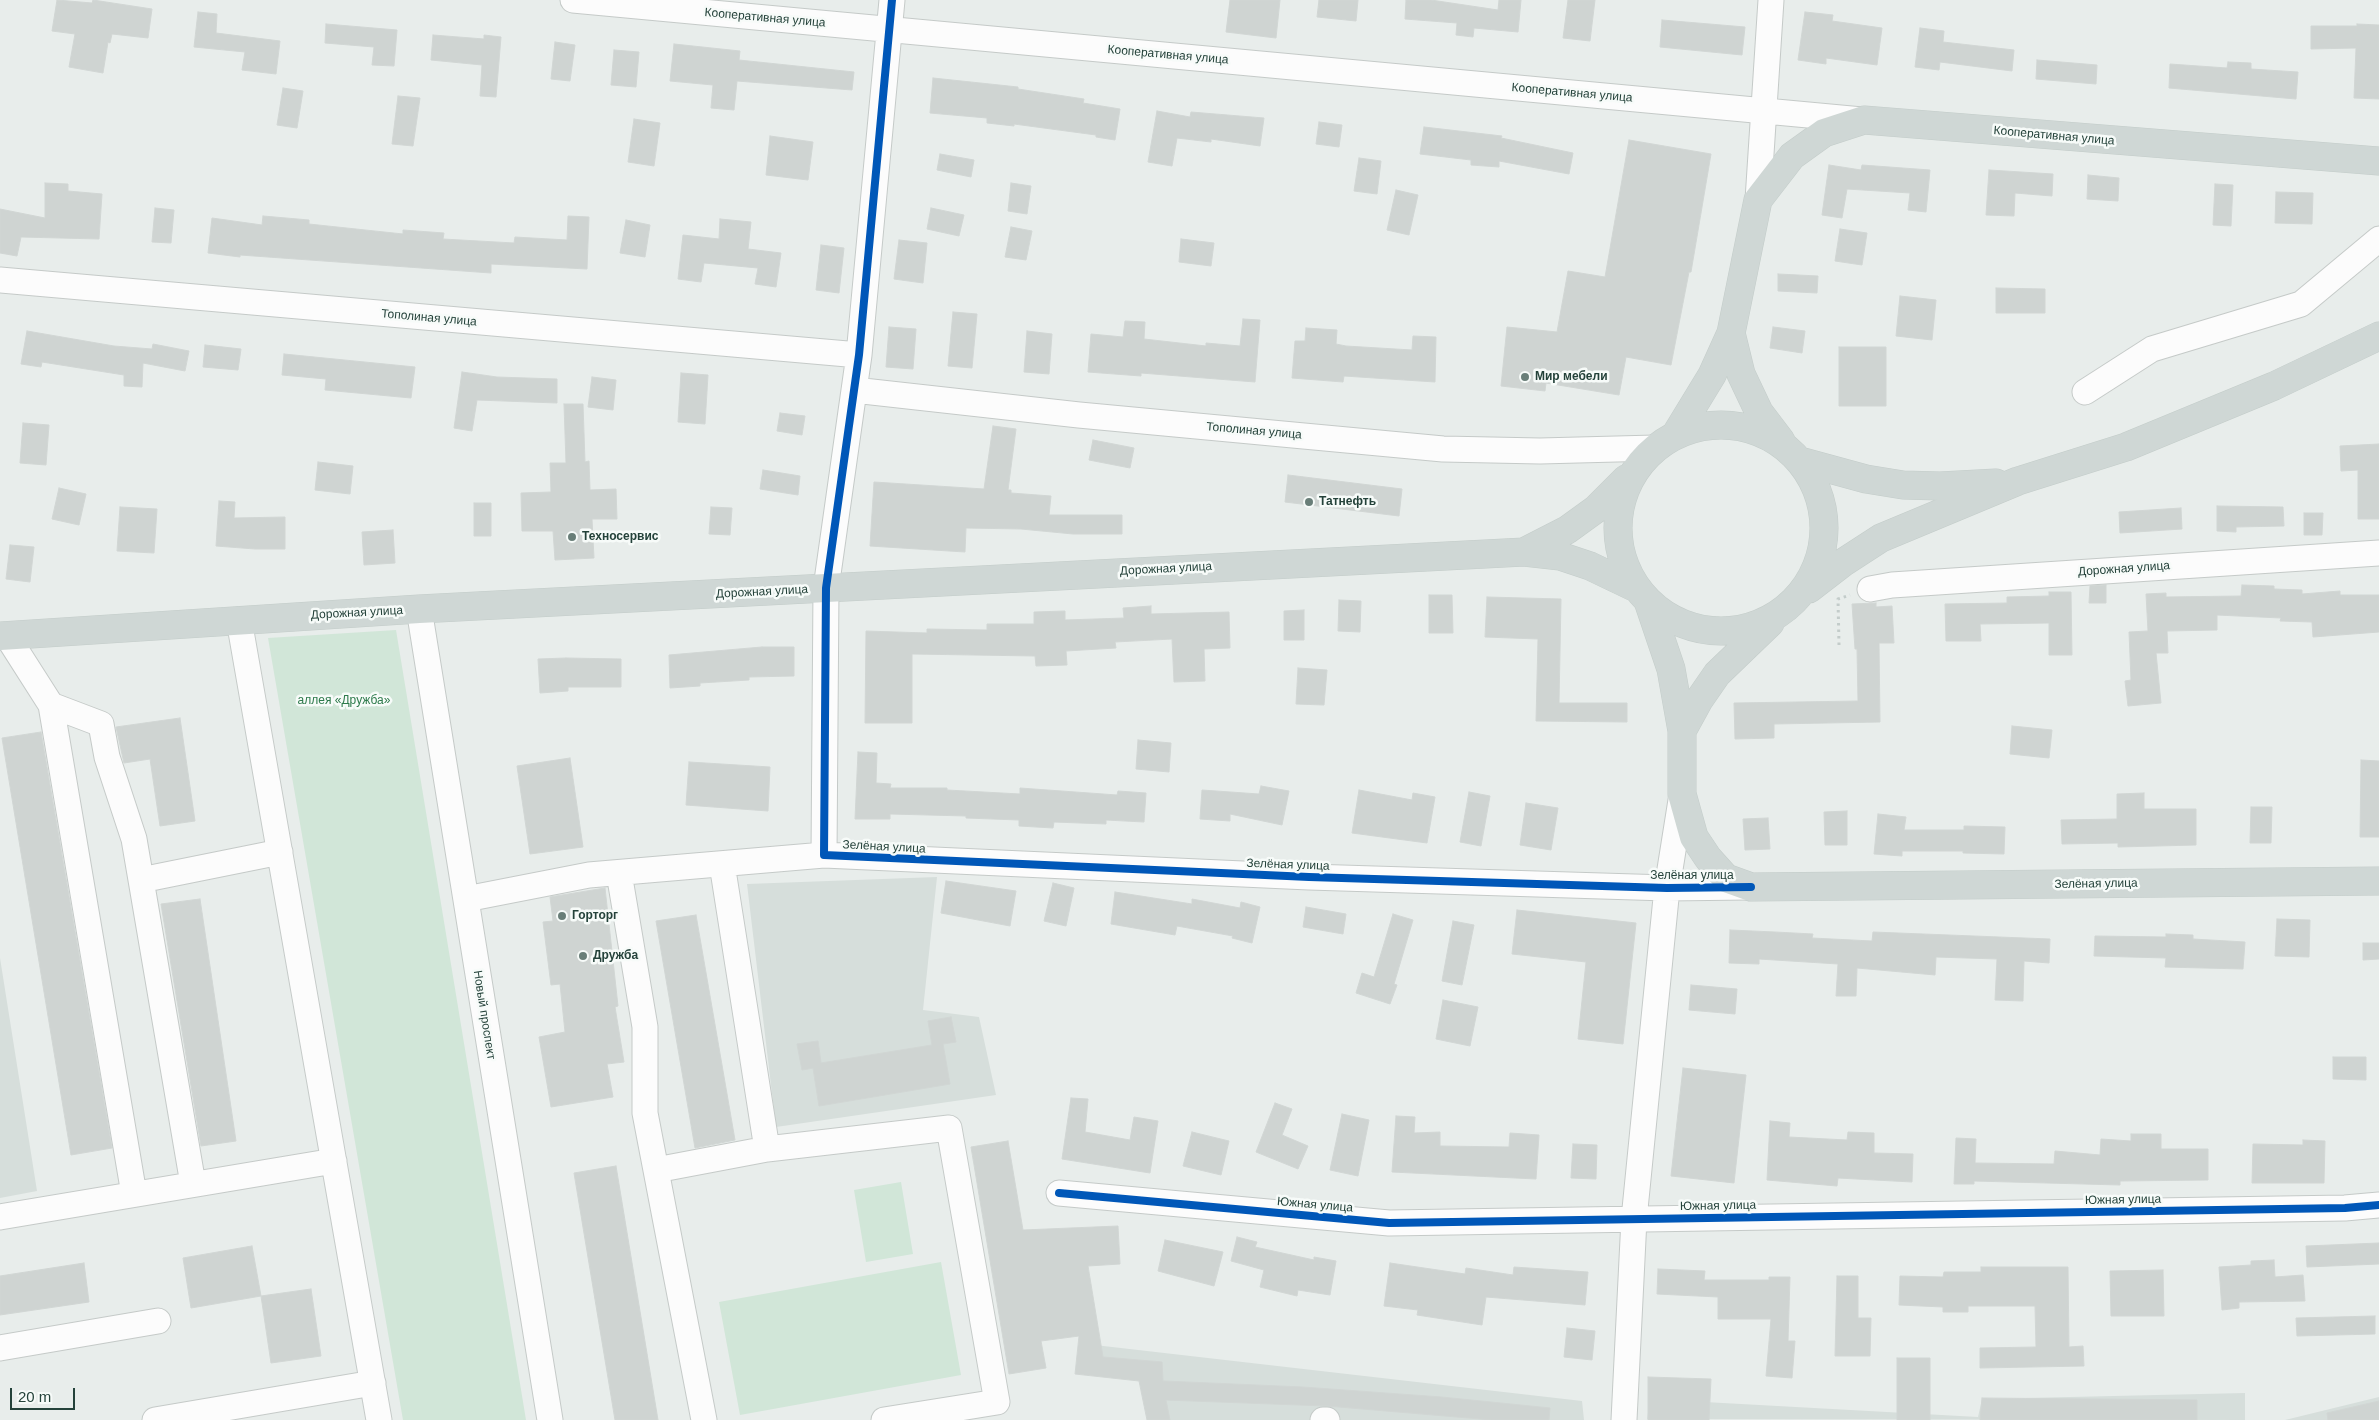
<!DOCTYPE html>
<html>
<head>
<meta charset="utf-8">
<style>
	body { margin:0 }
	#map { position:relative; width:2379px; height:1420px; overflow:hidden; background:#e8edeb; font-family:Helvetica,sans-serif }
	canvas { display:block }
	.scale { position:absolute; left:10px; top:1388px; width:65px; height:22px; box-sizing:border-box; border:2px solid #24423a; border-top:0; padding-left:6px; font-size:15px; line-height:18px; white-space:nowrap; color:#24423a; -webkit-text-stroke:4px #f7fbf9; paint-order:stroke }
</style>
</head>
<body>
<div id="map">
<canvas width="2379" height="1420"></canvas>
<div class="scale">20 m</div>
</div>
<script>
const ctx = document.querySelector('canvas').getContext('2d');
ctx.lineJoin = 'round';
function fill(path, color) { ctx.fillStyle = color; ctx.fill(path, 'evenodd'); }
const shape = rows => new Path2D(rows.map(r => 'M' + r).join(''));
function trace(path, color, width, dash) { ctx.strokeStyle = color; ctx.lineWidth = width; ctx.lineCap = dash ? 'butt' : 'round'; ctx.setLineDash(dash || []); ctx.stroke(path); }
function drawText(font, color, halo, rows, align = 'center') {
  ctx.font = font + ' Helvetica,sans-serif'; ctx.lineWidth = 5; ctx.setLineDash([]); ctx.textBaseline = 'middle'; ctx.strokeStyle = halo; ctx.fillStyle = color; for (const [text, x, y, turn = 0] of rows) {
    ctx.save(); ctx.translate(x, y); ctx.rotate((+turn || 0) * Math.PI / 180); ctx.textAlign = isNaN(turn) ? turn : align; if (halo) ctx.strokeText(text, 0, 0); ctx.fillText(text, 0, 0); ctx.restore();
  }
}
const built = shape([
	[937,877,923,1010,979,1017,996,1095,776,1127,747,884],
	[0,958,37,1191,0,1198],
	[1086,1344,1582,1401,1584,1420,1150,1420,1144,1379,1080,1368],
	[2245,1393,2245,1420,1647,1419,1650,1399,1978,1417,1982,1399],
	[2379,1397,2379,1420,2285,1420]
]);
const green = shape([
	[396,630,526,1420,403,1420,268,638],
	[901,1182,913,1254,866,1262,854,1190],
	[941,1262,961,1375,740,1415,719,1302]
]);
const building = shape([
	[57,0,92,3,93,0,152,9,148,38,112,34,110,43,108,42,103,73,69,67,75,34,52,31,57,0],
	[1230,0,1280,0,1276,38,1226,32,1230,0],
	[1319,0,1358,0,1356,21,1317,17,1319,0],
	[1406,0,1431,0,1498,10,1499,0,1521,0,1518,32,1474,28,1473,37,1456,35,1457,23,1405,19,1406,0],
	[1568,0,1595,0,1590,41,1563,38,1568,0],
	[198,12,217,14,216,33,280,41,276,74,242,70,245,52,194,47,198,12],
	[1805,12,1833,15,1832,21,1882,28,1877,65,1826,58,1826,64,1798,60,1805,12],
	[1662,20,1745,27,1742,55,1660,47,1662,20],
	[326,24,397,30,394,66,372,65,374,47,325,43,326,24],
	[2357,24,2379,25,2379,99,2354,98,2356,48,2311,49,2311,26,2357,26,2357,24],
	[1920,28,1944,31,1943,42,2014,50,2012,71,1940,62,1939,70,1915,67,1920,28],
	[433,35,484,39,484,35,501,37,496,97,480,96,482,65,431,60,433,35],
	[555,42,575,45,570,81,551,79,555,42],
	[674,44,740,51,739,60,854,72,852,90,737,81,734,110,711,108,713,85,670,81,674,44],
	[614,50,639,52,636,87,611,85,614,50],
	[2037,60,2097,65,2096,84,2036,79,2037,60],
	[2228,62,2251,63,2251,69,2298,72,2296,99,2169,88,2170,64,2227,68,2228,62],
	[933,78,1018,87,1018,89,1084,99,1083,103,1120,109,1115,140,1096,137,1096,135,1014,124,1014,126,987,123,987,118,930,113,933,78],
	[283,88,303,91,297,128,277,125,283,88],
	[398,96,420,98,413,146,392,144,398,96],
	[1157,111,1190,117,1191,112,1264,118,1260,146,1211,139,1211,142,1177,138,1172,166,1148,162,1157,111],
	[634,119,660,123,654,166,628,162,634,119],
	[1319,122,1342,125,1339,147,1316,144,1319,122],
	[1424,127,1502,136,1501,138,1573,153,1569,174,1499,161,1499,167,1471,165,1471,160,1420,154,1424,127],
	[770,136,813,142,808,180,766,175,770,136],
	[1629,140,1711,154,1691,272,1689,272,1671,365,1626,357,1619,395,1546,383,1545,391,1501,386,1507,327,1557,332,1568,271,1605,277,1629,140],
	[940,154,974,160,971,177,937,170,940,154],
	[1359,158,1381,161,1377,194,1354,191,1359,158],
	[1829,165,1861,170,1862,165,1930,170,1926,212,1908,210,1910,193,1847,189,1842,218,1822,215,1829,165],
	[1989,170,2053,174,2052,196,2015,193,2014,216,1986,215,1989,170],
	[2088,175,2119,178,2118,201,2087,199,2088,175],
	[45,183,68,184,68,191,102,194,99,239,21,237,17,256,0,253,0,209,45,218,45,183],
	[1011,183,1031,186,1027,214,1008,211,1011,183],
	[2215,184,2233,185,2231,226,2213,225,2215,184],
	[1396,190,1418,195,1409,235,1387,230,1396,190],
	[2276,192,2313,193,2312,224,2275,223,2276,192],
	[155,208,174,210,171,243,152,242,155,208],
	[931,208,964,215,959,236,927,229,931,208],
	[263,216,309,220,309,224,403,234,403,230,444,233,443,239,514,243,515,237,567,240,568,216,589,217,587,269,491,264,491,273,240,255,240,257,208,253,212,218,262,225,263,216],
	[720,219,751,222,748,249,781,253,776,287,755,284,758,268,704,263,701,282,678,279,683,235,719,239,720,219],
	[626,220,650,225,645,257,620,253,626,220],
	[1011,227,1032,231,1026,260,1005,257,1011,227],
	[1840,229,1867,233,1862,265,1835,261,1840,229],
	[1181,239,1214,243,1211,266,1179,262,1181,239],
	[899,240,927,243,923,283,894,279,899,240],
	[821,245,844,248,839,293,816,290,821,245],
	[1778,274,1818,276,1817,293,1778,291,1778,274],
	[1996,288,2045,289,2045,313,1996,313,1996,288],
	[1900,296,1936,300,1932,340,1896,336,1900,296],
	[953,312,977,314,972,368,948,366,953,312],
	[1243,319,1260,320,1255,382,1141,373,1141,376,1088,372,1091,334,1123,337,1125,321,1145,322,1144,339,1206,346,1206,343,1240,346,1243,319],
	[889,327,916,329,913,369,886,367,889,327],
	[1773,327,1805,331,1802,353,1770,348,1773,327],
	[1306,328,1337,330,1336,344,1346,346,1412,350,1413,336,1436,337,1435,382,1344,376,1343,382,1292,378,1295,341,1305,341,1306,328],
	[27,331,114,346,152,349,153,344,189,351,185,371,143,363,142,387,124,386,124,375,42,362,41,367,21,364,27,331],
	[1027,331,1052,334,1049,374,1024,372,1027,331],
	[205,345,241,349,238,370,203,367,205,345],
	[1839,347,1886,347,1886,406,1839,406,1839,347],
	[284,354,415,367,411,398,325,390,326,379,282,375,284,354],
	[462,372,497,377,557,379,557,403,477,400,472,431,454,428,462,372],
	[681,373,708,375,705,424,678,422,681,373],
	[592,377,616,380,613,410,588,407,592,377],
	[564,404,583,404,585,462,589,461,590,490,616,489,617,519,592,519,594,558,555,560,553,531,522,531,521,493,551,492,550,463,566,463,564,404],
	[780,413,805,416,802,435,777,431,780,413],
	[23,423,49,425,46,465,20,463,23,423],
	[993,426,1016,429,1008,490,1011,490,1011,493,1051,496,1049,515,1122,515,1122,534,1073,534,1021,529,966,528,965,552,870,546,874,482,984,489,993,426],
	[1093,440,1134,448,1130,468,1089,460,1093,440],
	[2379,444,2379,519,2358,519,2358,470,2341,471,2340,446,2379,444],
	[318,462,353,466,350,494,315,490,318,462],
	[763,470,800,476,798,495,760,489,763,470],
	[1288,475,1402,489,1399,516,1285,502,1288,475],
	[59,488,86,494,79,525,52,519,59,488],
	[219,501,235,502,234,518,285,517,285,549,255,549,216,546,219,501],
	[474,503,491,503,491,536,474,536,474,503],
	[2217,506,2283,507,2284,526,2236,527,2236,532,2217,531,2217,506],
	[120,507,157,509,154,553,117,551,120,507],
	[711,507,732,508,730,535,709,534,711,507],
	[2181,508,2182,529,2120,533,2119,512,2181,508],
	[2304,513,2323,513,2322,535,2304,535,2304,513],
	[393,530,395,563,364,565,362,532,393,530],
	[10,545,34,547,30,582,6,579,10,545],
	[2106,585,2106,603,2089,603,2090,586,2106,585],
	[2242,585,2274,586,2274,589,2302,590,2302,594,2340,591,2340,595,2379,595,2379,632,2313,637,2312,622,2280,621,2281,618,2217,615,2217,630,2167,631,2168,653,2156,653,2161,703,2128,706,2125,681,2131,680,2129,632,2148,631,2146,594,2166,593,2166,597,2241,596,2242,585],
	[2049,592,2071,592,2072,655,2049,655,2049,623,1980,624,1981,641,1946,641,1945,604,2007,603,2007,597,2049,596,2049,592],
	[1429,595,1452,595,1453,633,1429,633,1429,595],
	[1487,597,1561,599,1559,703,1627,703,1627,722,1536,721,1538,639,1485,637,1487,597],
	[1339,600,1361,601,1360,632,1338,631,1339,600],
	[1876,603,1876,607,1892,606,1894,643,1879,643,1880,722,1774,724,1774,738,1735,739,1734,703,1858,701,1857,649,1855,649,1852,604,1876,603],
	[1151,606,1151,614,1229,612,1230,648,1204,649,1205,681,1174,682,1172,639,1115,642,1116,648,1066,651,1067,665,1036,666,1035,656,912,654,912,723,865,723,866,631,927,633,927,629,987,630,987,624,1034,624,1034,612,1065,611,1065,620,1124,618,1123,608,1151,606],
	[1304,610,1304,640,1284,640,1284,611,1304,610],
	[762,647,794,647,794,676,749,677,749,680,700,683,700,686,670,688,669,655,762,647],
	[566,658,621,659,621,687,568,687,568,691,540,693,538,659,566,658],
	[1298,668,1327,670,1324,705,1296,704,1298,668],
	[180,718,195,821,160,826,150,759,124,763,116,727,180,718],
	[2012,726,2052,730,2049,758,2010,754,2012,726],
	[41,732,112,1148,71,1155,2,738,41,732],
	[1138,740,1171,743,1169,772,1136,769,1138,740],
	[858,752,877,753,876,783,891,784,890,788,947,788,947,790,1020,794,1020,788,1117,795,1118,791,1146,793,1144,822,1106,820,1106,824,1054,822,1053,828,1019,826,1019,820,966,818,966,816,890,814,890,819,855,819,858,752],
	[570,758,583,847,530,854,517,766,570,758],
	[2361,760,2379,761,2379,837,2360,837,2361,760],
	[689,762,770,767,768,811,686,805,689,762],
	[1261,786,1289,791,1282,825,1230,814,1230,821,1200,819,1202,790,1259,794,1261,786],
	[1359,790,1412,800,1413,793,1435,797,1427,843,1352,833,1359,790],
	[1469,792,1490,796,1481,846,1460,842,1469,792],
	[2144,793,2144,809,2196,809,2196,845,2118,847,2118,843,2062,844,2061,820,2117,819,2117,794,2144,793],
	[1526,803,1558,808,1551,850,1520,845,1526,803],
	[2251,807,2272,807,2271,843,2250,843,2251,807],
	[1847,811,1847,845,1825,845,1824,812,1847,811],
	[1878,814,1906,817,1904,830,1964,830,1964,826,2005,827,2004,854,1963,853,1963,851,1902,851,1902,856,1874,854,1878,814],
	[1768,818,1770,849,1745,850,1743,819,1768,818],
	[946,881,1016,891,1010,926,941,913,946,881],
	[1053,883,1074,888,1066,926,1044,921,1053,883],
	[605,888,618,1006,615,1007,624,1062,607,1064,613,1097,551,1107,539,1037,565,1032,560,984,551,985,543,922,553,921,550,897,605,888],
	[1115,892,1192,904,1192,899,1240,908,1241,902,1260,907,1252,943,1232,938,1233,936,1177,926,1175,935,1111,924,1115,892],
	[200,899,236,1141,201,1146,161,904,200,899],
	[1306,907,1346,914,1343,934,1303,927,1306,907],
	[1517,910,1636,923,1623,1044,1578,1039,1586,962,1512,954,1517,910],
	[1393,914,1413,920,1394,984,1397,985,1390,1004,1356,993,1362,973,1374,977,1393,914],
	[696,915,735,1140,695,1148,656,921,696,915],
	[2277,919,2310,920,2309,957,2275,956,2277,919],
	[1453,921,1474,925,1462,985,1442,981,1453,921],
	[1730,930,1775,932,1813,934,1812,938,1872,941,1873,932,2050,939,2049,963,2024,961,2023,1001,1995,1000,1997,959,1936,957,1935,975,1857,968,1856,996,1836,996,1838,964,1759,959,1759,964,1729,963,1730,930],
	[2166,934,2193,935,2193,939,2245,942,2243,969,2165,967,2166,958,2094,956,2095,936,2166,937,2166,934],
	[2363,943,2379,943,2379,959,2363,960,2363,943],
	[1691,985,1737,989,1735,1014,1689,1010,1691,985],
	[1443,1000,1478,1007,1470,1046,1436,1039,1443,1000],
	[951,1017,956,1042,943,1044,950,1084,819,1106,813,1068,802,1070,797,1044,818,1041,821,1063,932,1045,928,1021,951,1017],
	[2333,1057,2366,1057,2366,1080,2333,1079,2333,1057],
	[1683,1068,1746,1075,1734,1183,1671,1176,1683,1068],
	[1071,1098,1088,1099,1085,1132,1130,1140,1134,1117,1158,1121,1150,1173,1062,1159,1071,1098],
	[1275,1103,1292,1109,1282,1135,1308,1146,1298,1169,1256,1152,1275,1103],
	[1342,1114,1369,1120,1358,1176,1330,1170,1342,1114],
	[1396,1116,1415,1117,1414,1133,1440,1132,1440,1146,1509,1147,1510,1133,1539,1135,1536,1179,1392,1172,1396,1116],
	[1770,1121,1790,1123,1789,1137,1847,1140,1848,1132,1874,1133,1874,1153,1913,1154,1912,1182,1838,1178,1837,1186,1767,1180,1770,1121],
	[1192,1132,1229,1141,1221,1175,1183,1166,1192,1132],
	[2131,1134,2161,1134,2161,1149,2208,1149,2208,1180,2120,1181,2120,1185,1974,1181,1974,1184,1954,1184,1956,1138,1976,1139,1975,1163,2054,1164,2055,1151,2100,1155,2101,1139,2131,1141,2131,1134],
	[2303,1140,2325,1141,2324,1183,2252,1183,2253,1144,2303,1145,2303,1140],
	[1008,1141,1023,1230,1118,1226,1120,1264,1088,1266,1103,1357,1162,1362,1163,1381,1302,1387,1441,1397,1550,1408,1549,1420,1492,1420,1327,1406,1166,1400,1170,1420,1147,1420,1139,1381,1075,1374,1079,1336,1041,1341,1046,1368,1009,1374,971,1147,1008,1141],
	[1573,1144,1597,1145,1596,1179,1571,1178,1573,1144],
	[616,1166,658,1420,615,1420,574,1173,616,1166],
	[1237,1237,1257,1242,1255,1247,1314,1260,1314,1257,1336,1261,1330,1295,1298,1290,1297,1296,1260,1287,1264,1270,1231,1261,1237,1237],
	[1165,1240,1223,1252,1214,1286,1158,1271,1165,1240],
	[2379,1243,2379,1264,2307,1267,2306,1246,2379,1243],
	[252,1246,261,1296,191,1308,183,1258,252,1246],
	[2274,1260,2275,1277,2303,1275,2305,1301,2239,1302,2239,1308,2222,1310,2219,1267,2251,1265,2251,1261,2274,1260],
	[84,1263,89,1302,0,1315,0,1276,84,1263],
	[1390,1263,1465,1274,1466,1268,1513,1275,1514,1267,1588,1272,1585,1305,1486,1297,1482,1325,1417,1315,1418,1310,1384,1306,1390,1263],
	[1981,1267,2068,1267,2069,1347,2083,1346,2084,1366,1980,1368,1980,1348,2036,1347,2035,1306,1968,1306,1968,1312,1943,1312,1943,1307,1899,1305,1900,1276,1943,1277,1944,1272,1981,1272,1981,1267],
	[1658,1269,1705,1271,1704,1280,1769,1280,1769,1277,1790,1277,1788,1341,1795,1341,1792,1378,1766,1376,1771,1319,1718,1319,1718,1297,1657,1294,1658,1269],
	[2163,1270,2164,1316,2111,1316,2110,1271,2163,1270],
	[1837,1276,1858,1276,1858,1318,1871,1318,1870,1356,1835,1356,1837,1276],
	[311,1289,321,1356,271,1363,261,1296,311,1289],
	[2375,1316,2375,1334,2297,1336,2296,1318,2375,1316],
	[1567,1328,1595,1331,1592,1360,1564,1357,1567,1328],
	[1897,1358,1930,1358,1930,1420,1897,1420,1897,1358],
	[1648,1377,1711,1379,1709,1420,1648,1420,1648,1377],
	[1982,1398,2197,1400,2197,1420,1980,1420,1982,1398],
	[2379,1401,2379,1420,2328,1420,2327,1413,2379,1401]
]);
const path = shape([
	[1839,645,1838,599,1850,595]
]);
const minor = shape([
	[573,0,1862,120],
	[1758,200,1771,0],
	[0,280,859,355],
	[854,390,1079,415,1443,449,1540,451,1655,448],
	[2085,392,2152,349,2301,304,2379,239],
	[1870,589,1892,585,2379,553],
	[419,609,550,1420],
	[239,620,379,1420],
	[7,636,51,705,134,1194],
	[51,705,101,724,107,757,134,839,193,1184],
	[824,855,826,588,859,355,892,0],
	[722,864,767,1149,949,1128,997,1402,884,1420],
	[619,873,645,1027,645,1113,704,1420],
	[141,880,280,852],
	[466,899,589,875,824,855,1309,877,1667,888,1749,887],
	[656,1170,767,1149],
	[1059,1193,1389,1223,2345,1208,2379,1205],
	[0,1217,334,1161],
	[0,1348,158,1321],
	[155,1420,373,1383],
	[1323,1420,1327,1420],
	[1624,1420,1634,1219,1667,888,1682,794]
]);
const major = shape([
	[1731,333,1741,374,1759,412,1781,441],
	'1618 528a103 103 0 1 1 206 0a103 103 0 1 1-206 0Z',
	[1676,434,1712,375,1731,333,1758,200,1792,156,1824,133,1864,120,2379,161],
	[1800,461,1866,479,1903,485,1940,486,1996,483],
	[1524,552,1567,530,1596,509,1626,479],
	[1809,589,1844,562,1881,538,2018,481,2126,447,2274,386,2379,336],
	[1648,601,1671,669,1682,731,1682,794,1694,837,1708,858,1726,878,1751,887,2379,881],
	[0,636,419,609,1524,552,1560,556,1590,566,1636,588],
	[1682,731,1699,700,1717,674,1770,623]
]);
const cycleway = shape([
	[892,0,859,355,826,588,824,855,1309,877,1667,888,1751,887],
	[1059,1193,1389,1223,2345,1208,2379,1205]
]);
const markers = [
	[1525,377,5,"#697e78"],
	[1309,502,5,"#697e78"],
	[572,537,5,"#697e78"],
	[562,916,5,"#697e78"],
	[583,956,5,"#697e78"]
];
const streetNames = [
	["Кооперативная улица",765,18,5],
	["Кооперативная улица",1168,55,5],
	["Кооперативная улица",1572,93,5],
	["Кооперативная улица",2054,136,5],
	["Тополиная улица",429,318,5],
	["Тополиная улица",1254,431,5],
	["Дорожная улица",1166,569,-3],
	["Дорожная улица",2124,569,-4],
	["Дорожная улица",762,592,-3],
	["Дорожная улица",357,613,-3],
	["Зелёная улица",884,847,3],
	["Зелёная улица",1288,865,2],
	["Зелёная улица",1692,876],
	["Зелёная улица",2096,884,-1],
	["Новый проспект",484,1015,81],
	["Южная улица",2123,1200,-1],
	["Южная улица",1315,1205,5],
	["Южная улица",1718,1206,-1]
];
const poiNames = [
	["Мир мебели",1535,377],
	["Татнефть",1319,502],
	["Техносервис",582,537],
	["Горторг",572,916],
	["Дружба",593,956]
];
const parkNames = [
	["аллея «Дружба»",344,701]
];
fill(built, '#d6dedb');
fill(green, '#d1e6d8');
fill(building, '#cfd4d2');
trace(building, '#d1d6d4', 1);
trace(minor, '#c5cac8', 27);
trace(major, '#c3ccc9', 29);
trace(path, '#c3ccca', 3, [2.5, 4]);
trace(minor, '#fcfcfc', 25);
trace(major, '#cfd7d5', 28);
trace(cycleway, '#0057b8', 8);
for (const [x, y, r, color] of markers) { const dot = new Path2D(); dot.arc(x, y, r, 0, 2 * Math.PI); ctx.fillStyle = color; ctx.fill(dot); trace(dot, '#f7fbf9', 2); }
drawText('12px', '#24423a', '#f7fbf9', streetNames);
drawText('bold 12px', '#24423a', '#f7fbf9', poiNames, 'left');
drawText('12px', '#2d7a4b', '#f7fbf9', parkNames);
</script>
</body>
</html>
